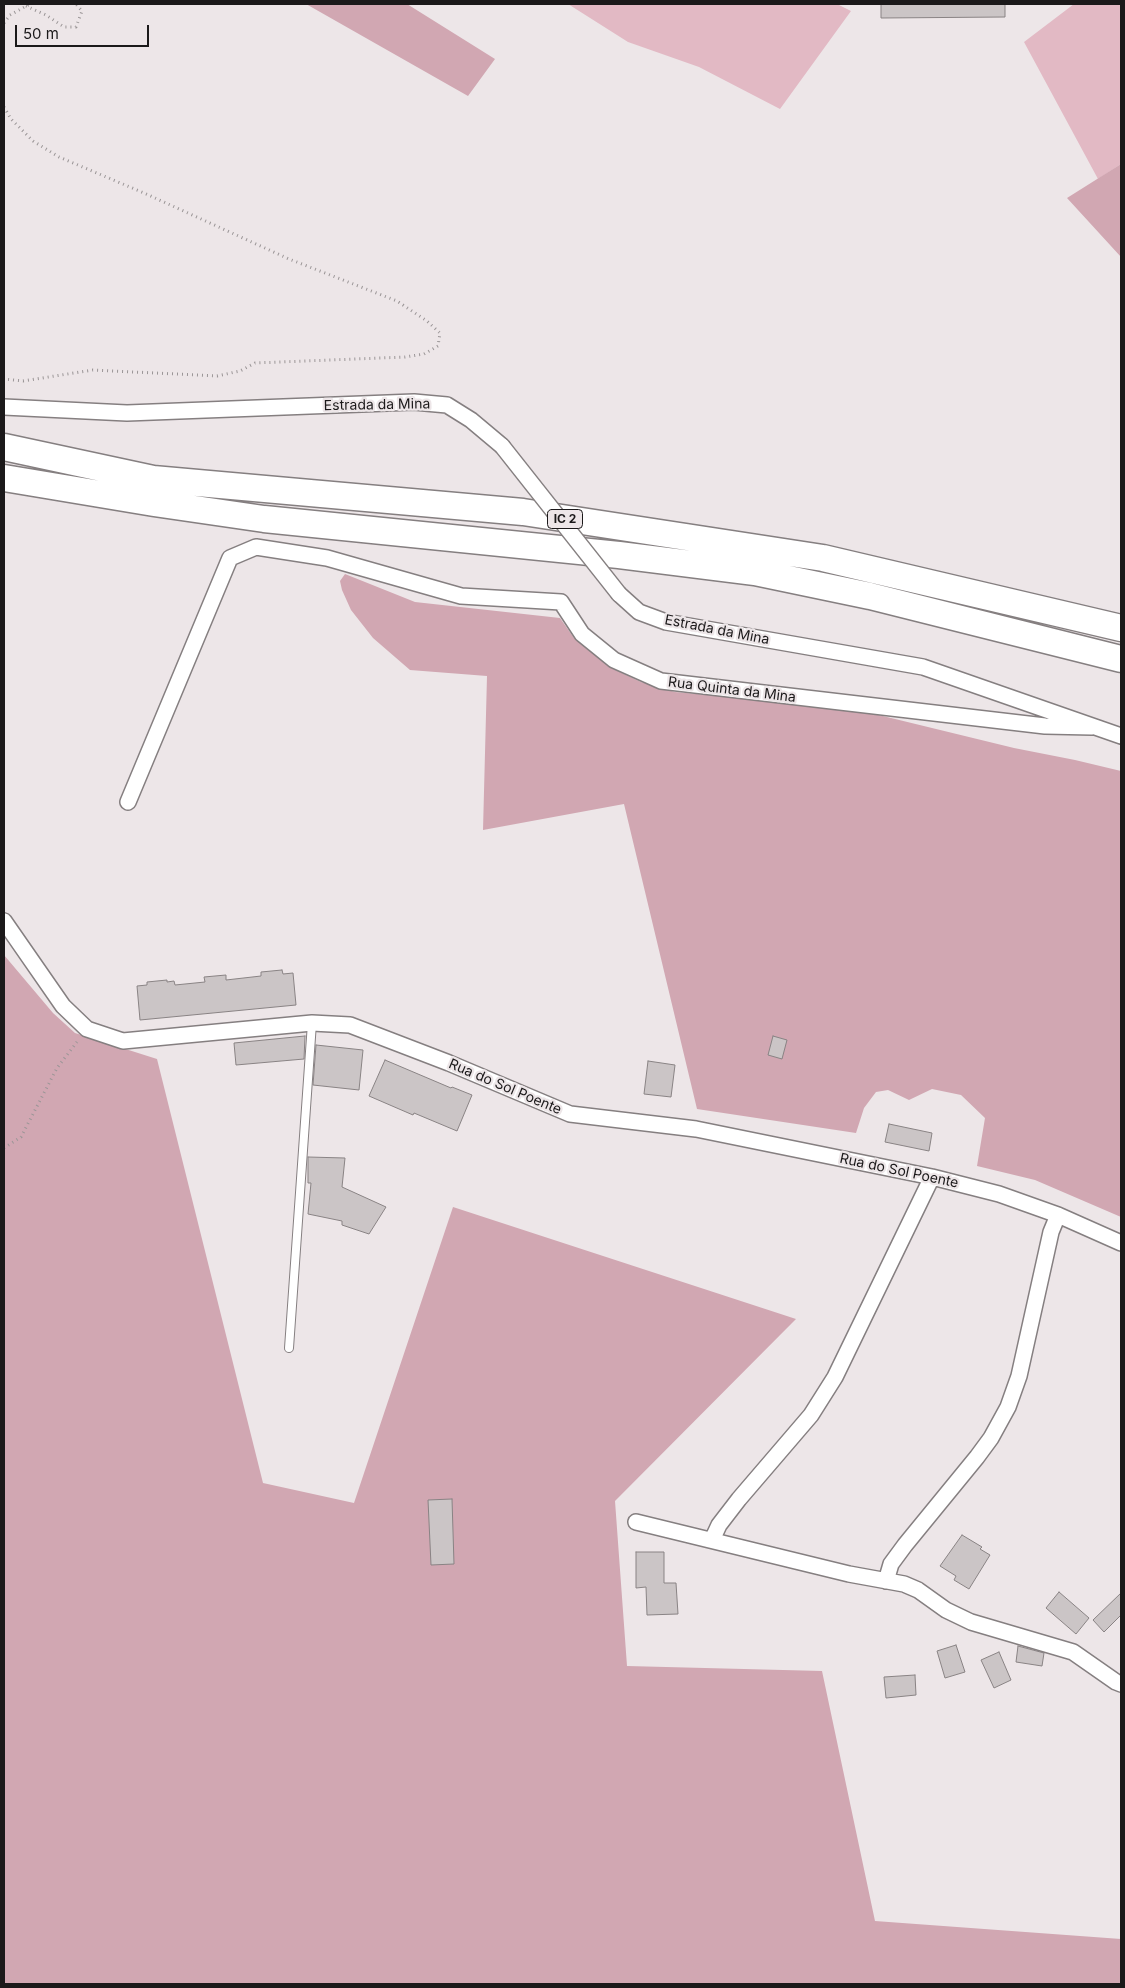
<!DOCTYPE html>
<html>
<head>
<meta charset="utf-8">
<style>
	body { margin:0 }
	#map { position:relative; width:1125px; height:1988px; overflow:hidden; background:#ede6e8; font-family:Inter,sans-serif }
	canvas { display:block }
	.frame { position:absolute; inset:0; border:5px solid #1b191a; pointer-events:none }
	.scale { position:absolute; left:15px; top:25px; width:134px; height:22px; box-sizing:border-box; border:2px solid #1b191a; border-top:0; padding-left:6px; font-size:15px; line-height:18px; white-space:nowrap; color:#1b191a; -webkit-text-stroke:4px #ede6e8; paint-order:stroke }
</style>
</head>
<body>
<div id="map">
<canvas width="1125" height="1988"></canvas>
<div class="frame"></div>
<div class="scale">50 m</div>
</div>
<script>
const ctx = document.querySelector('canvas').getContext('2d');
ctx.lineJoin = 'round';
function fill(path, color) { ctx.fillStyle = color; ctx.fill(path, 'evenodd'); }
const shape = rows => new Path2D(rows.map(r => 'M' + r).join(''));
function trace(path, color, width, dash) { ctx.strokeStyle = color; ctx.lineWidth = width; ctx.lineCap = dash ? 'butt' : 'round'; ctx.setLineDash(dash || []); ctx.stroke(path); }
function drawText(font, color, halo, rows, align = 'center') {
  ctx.font = font + ' Inter,sans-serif'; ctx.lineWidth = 4.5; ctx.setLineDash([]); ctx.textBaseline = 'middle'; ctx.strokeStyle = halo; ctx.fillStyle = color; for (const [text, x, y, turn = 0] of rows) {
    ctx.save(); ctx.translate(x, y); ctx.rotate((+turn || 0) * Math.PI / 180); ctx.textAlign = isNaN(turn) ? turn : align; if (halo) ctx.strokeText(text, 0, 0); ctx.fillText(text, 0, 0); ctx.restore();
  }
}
const green = shape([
	[568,4,837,4,851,11,780,109,699,67,628,42],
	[1074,4,1121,4,1121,164,1098,179,1024,42]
]);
const forest = shape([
	[306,4,407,4,495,59,468,96],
	[1121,164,1121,257,1067,198],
	[345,574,415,602,560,618,574,638,609,667,641,682,675,692,850,708,1014,748,1075,760,1121,771,1121,1217,1035,1180,977,1166,985,1118,961,1095,932,1089,909,1100,888,1090,876,1092,864,1108,856,1133,697,1109,624,804,483,830,487,676,410,670,373,638,351,610,342,590,340,581],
	[4,955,53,1013,75,1033,157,1059,263,1483,354,1503,453,1207,796,1319,615,1501,627,1666,822,1671,875,1921,1121,1939,1120,1984,4,1984]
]);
const building = shape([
	[881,4,1005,4,1005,17,881,18,881,4],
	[282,970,283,974,293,973,296,1005,140,1020,137,986,147,985,147,982,167,980,167,982,174,981,175,985,205,982,204,977,226,975,226,980,261,976,261,972,282,970],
	[305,1036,304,1059,236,1065,234,1043,305,1036],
	[773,1036,787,1040,782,1059,768,1055,773,1036],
	[316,1045,363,1050,359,1090,313,1085,316,1045],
	[385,1060,451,1088,452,1087,472,1095,457,1131,414,1113,413,1115,369,1096,385,1060],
	[648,1061,675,1065,671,1097,644,1094,648,1061],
	[889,1124,932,1133,929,1151,885,1142,889,1124],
	[308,1157,345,1158,342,1187,386,1207,369,1234,342,1225,342,1221,308,1214,311,1183,308,1183,308,1157],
	[452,1499,454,1564,431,1565,428,1500,452,1499],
	[962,1535,982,1547,980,1549,990,1555,969,1589,954,1580,956,1576,940,1566,962,1535],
	[636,1552,664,1552,664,1583,676,1583,678,1614,647,1615,646,1587,636,1588,636,1552],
	[1059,1592,1089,1618,1076,1634,1046,1608,1059,1592],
	[1121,1593,1121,1615,1104,1632,1093,1620,1121,1593],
	[956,1645,965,1672,945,1678,937,1651,956,1645],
	[1018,1646,1044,1653,1042,1666,1016,1662,1018,1646],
	[999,1652,1011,1680,994,1688,981,1660,999,1652],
	[915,1675,916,1695,886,1698,884,1677,915,1675]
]);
const path = shape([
	[26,6,46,15,64,27,76,27,82,11,76,4],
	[4,23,10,15,30,4],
	[4,107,11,119,33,141,59,157,144,193,289,259,397,301,427,321,440,333,438,346,424,354,405,357,255,363,240,371,217,376,93,370,23,381,4,379],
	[4,1148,21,1137,57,1068,77,1042]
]);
const lane = shape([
	[289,1348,312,1023]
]);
const street = shape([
	[4,407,127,413,414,402,447,405,471,420,502,446],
	[619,594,639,612,666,622,923,667,1121,736],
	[128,802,230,558,256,547,327,558,461,596,561,602,582,634,614,660,661,681,1045,726,1092,727],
	[4,921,63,1006,87,1029,123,1041,312,1023,350,1025,449,1063,570,1114,696,1129,932,1177,999,1194,1058,1215,1121,1243],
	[636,1522,849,1574,904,1584,918,1590,946,1610,971,1622,1073,1652,1116,1682,1121,1684],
	[712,1540,719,1525,739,1499,811,1415,835,1377,932,1177],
	[886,1581,891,1564,905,1545,977,1457,991,1438,1008,1407,1019,1376,1051,1232,1058,1215]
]);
const highway = shape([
	[4,447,153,479,523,512,823,558,1121,628],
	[4,478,154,503,264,519,619,555,755,572,870,596,1121,659]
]);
const streetBridge = shape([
	[502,446,619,594]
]);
const shields = [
	[565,519,35]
];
const shieldNames = [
	["IC 2",565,519]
];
const streetNames = [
	["Estrada da Mina",377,405,-1],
	["Estrada da Mina",717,630,11],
	["Rua Quinta da Mina",732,690,7],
	["Rua do Sol Poente",505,1087,23],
	["Rua do Sol Poente",899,1171,12]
];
fill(green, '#e2b9c4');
fill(forest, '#d1a7b2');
fill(building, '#cbc5c6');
trace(building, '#898384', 1);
trace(lane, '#857f80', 10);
trace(street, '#857f80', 18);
trace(highway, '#857f80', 29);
trace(path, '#9a9596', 3, [1, 4]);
trace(lane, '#fff', 8);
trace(street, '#fff', 15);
trace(highway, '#fff', 26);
trace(streetBridge, '#857f80', 18, []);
trace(streetBridge, '#fff', 15);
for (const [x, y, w] of shields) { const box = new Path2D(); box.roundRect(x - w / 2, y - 9.5, w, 19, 4); ctx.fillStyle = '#ede6e8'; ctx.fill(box); trace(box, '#1b191a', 1); }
drawText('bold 12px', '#1b191a', null, shieldNames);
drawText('14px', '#1b191a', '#ede6e8', streetNames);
</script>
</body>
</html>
